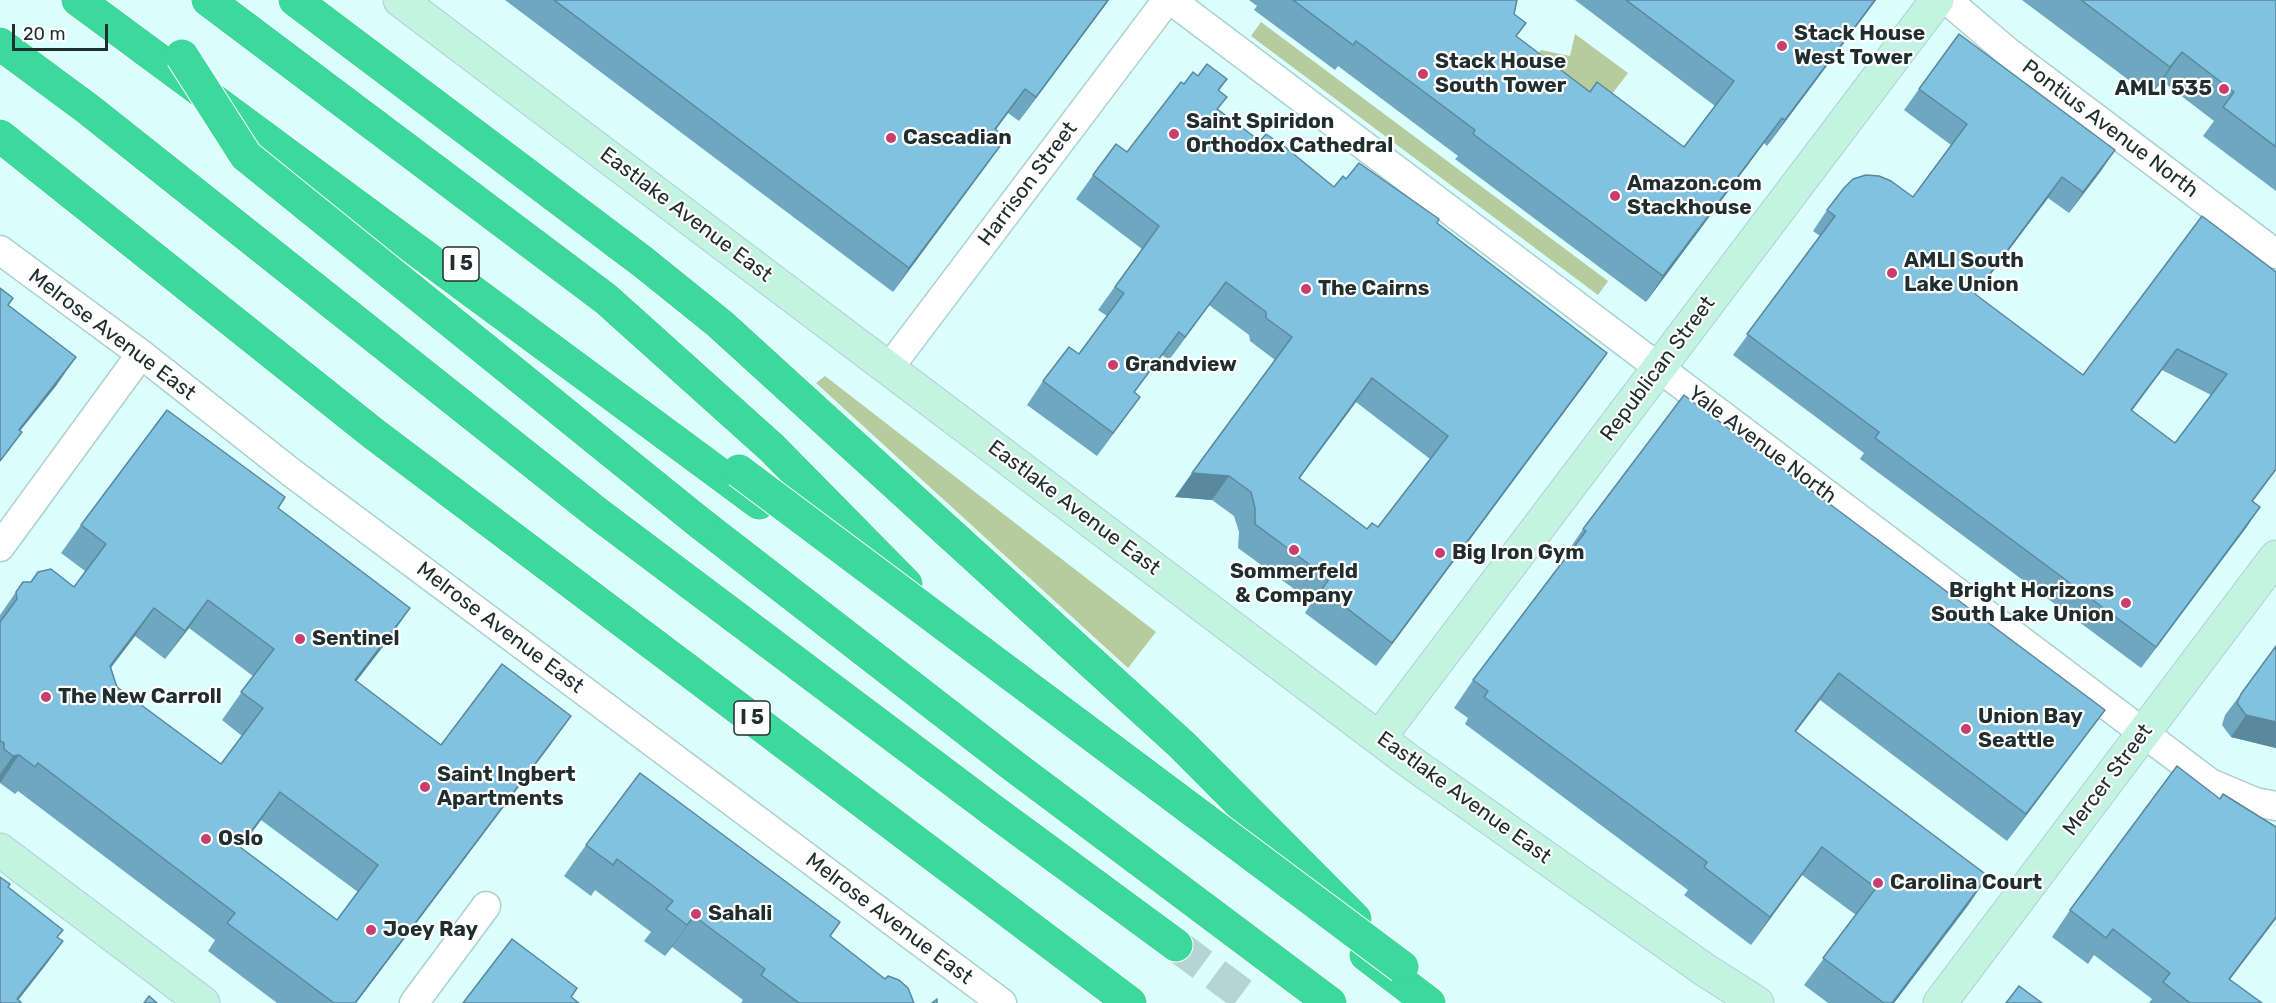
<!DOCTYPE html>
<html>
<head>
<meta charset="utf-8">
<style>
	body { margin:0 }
	#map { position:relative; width:2276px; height:1003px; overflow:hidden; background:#dafffe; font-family:Rubik,sans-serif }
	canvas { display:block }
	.scale { position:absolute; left:12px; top:24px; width:96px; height:27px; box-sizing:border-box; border:3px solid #202e2e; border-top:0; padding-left:8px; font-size:18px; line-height:21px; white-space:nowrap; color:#202e2e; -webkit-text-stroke:4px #fff; paint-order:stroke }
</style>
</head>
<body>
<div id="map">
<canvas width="2276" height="1003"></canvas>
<div class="scale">20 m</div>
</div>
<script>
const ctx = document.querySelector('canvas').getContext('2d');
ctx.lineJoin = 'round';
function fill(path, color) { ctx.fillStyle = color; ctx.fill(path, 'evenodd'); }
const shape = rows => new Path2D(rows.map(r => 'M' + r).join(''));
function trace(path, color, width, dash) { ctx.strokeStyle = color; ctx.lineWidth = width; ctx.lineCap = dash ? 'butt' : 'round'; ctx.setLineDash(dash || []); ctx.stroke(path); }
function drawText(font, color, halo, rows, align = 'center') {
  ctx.font = font + ' Rubik,sans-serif'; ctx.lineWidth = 4.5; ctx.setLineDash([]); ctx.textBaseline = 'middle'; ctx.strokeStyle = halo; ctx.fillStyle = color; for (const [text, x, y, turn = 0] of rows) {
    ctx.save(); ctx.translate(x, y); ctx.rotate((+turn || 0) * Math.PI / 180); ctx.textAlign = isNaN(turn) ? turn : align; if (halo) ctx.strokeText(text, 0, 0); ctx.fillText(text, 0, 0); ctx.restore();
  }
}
const green = shape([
	[1261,22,1608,281,1598,295,1251,36],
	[1575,34,1628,73,1602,107,1522,76,1541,50,1570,56],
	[825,376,1156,632,1128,668,816,383]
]);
const highwayTunnel = shape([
	[1176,945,1254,1003]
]);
const street = shape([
	[1171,0,2210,783,2255,802,2276,806],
	[1947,0,2008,52,2276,254],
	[0,250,141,354,292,473,1002,1003],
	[889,368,1167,0],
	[0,547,141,354],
	[414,1003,486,906]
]);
const secondary = shape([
	[400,0,1409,761,1705,970,1757,1003],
	[1379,738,1937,0],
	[0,850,203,1003],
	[1940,1003,2276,557]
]);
const highway = shape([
	[78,0,759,503],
	[208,0,606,299,772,448,906,584],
	[295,0,643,262,720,324,1182,745,1355,919],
	[0,44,88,109,597,513,995,812,1176,945],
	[0,136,374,434,1130,1003],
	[700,523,1015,767,1330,1003],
	[1366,955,1429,1003]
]);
const highwayBridge = shape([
	[182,56,246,156,700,523],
	[739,471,1402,967]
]);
const wall = shape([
	[505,0,1109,0,1019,121,1008,113,995,130,1006,138,893,292],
	[1249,0,1517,0,1514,14,1526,23,1516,37,1590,92,1684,147,1715,106,1575,0,1876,0,1767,146,1764,143,1646,302,1455,159,1458,156,1338,66,1335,70,1254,10,1257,6],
	[2022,0,2276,0,2276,191,2203,136,2214,121,2162,81,2150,96],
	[1198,76,1227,79,1219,91,1218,109,1260,141,1334,187,1346,179,1437,223,1591,376,1376,666,1305,613,1312,602,1238,548,1239,532,1234,516,1212,500,1175,497,1275,360,1250,341,1249,335,1209,305,1169,360,1162,355,1134,393,1140,397,1097,456,1027,405,1043,381,1079,354,1107,316,1098,310,1142,249,1076,199,1093,175,1127,152,1184,84],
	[1356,402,1430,459,1378,527,1367,529,1299,479],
	[1919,89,2115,150,2069,213,2048,198,1975,295,2083,375,2276,272,2276,470,2253,501,2260,507,2141,668,1860,459,1864,453,1733,355,1820,236,1813,231,1827,210,1913,197,1951,145,1904,110],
	[2162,370,2211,395,2175,443,2132,411],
	[278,508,391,636,356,681,441,745,551,744,356,1003,277,1003,208,951,215,940,18,791,15,794,0,783,0,615,23,582,74,587,85,571,61,553,81,525],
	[189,628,253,676,222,720,242,736,221,764,117,687,111,667,135,636,165,659],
	[261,820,358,892,337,920,240,848],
	[1583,529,2085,737,2007,841,1820,700,1796,731,1969,904,1894,1003,1828,1003,1804,985,1856,915,1802,875,1751,945,1684,895,1688,890,1465,724,1468,718,1454,708,1473,680,1566,558,1564,557],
	[2241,694,2276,748,2231,737,2222,725,2225,715],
	[586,845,830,936,914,1003,741,1003,743,1000,672,947,665,956,644,941,651,932,595,890,591,896,564,876],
	[2070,910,2230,980,2262,1003,2149,1003,2152,999,2094,955,2088,964,2052,937]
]);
const shadedWall = shape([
	[1108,0,1109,0,1019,121,1036,97],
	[1875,0,1876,0,1767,146,1785,120],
	[2182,52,2162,81,2150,96,2170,67],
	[1025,89,1008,113,978,154,995,129],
	[1782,118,1764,143,1646,302,1663,276],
	[1006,138,989,162,893,292,909,268],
	[2115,150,2101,171,2069,213,2083,192],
	[2062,177,2048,198,1960,315,1975,294],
	[1226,282,1209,305,1169,360,1185,337],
	[1179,332,1162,355,1117,416,1134,392],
	[2177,349,2162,370,2116,431,2131,410],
	[1607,353,1591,376,1376,666,1392,643],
	[76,357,56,386,0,456,19,430],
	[1372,378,1356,402,1282,502,1299,478],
	[1140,397,1123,420,1097,456,1113,433],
	[2276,469,2276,470,2237,522,2252,501],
	[1192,473,1229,476,1212,500,1175,497],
	[2260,507,2246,528,2141,668,2156,647],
	[208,600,189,628,165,659,185,631],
	[154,608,135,636,91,694,110,666],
	[410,608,391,636,336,708,355,680],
	[1839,673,1820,700,1776,758,1795,731],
	[2105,710,2085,737,2007,841,2026,814],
	[2246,715,2276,722,2276,748,2231,737],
	[571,716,551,744,356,1003,355,1003],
	[19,755,0,783,0,774,13,756],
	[280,792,261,820,220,875,240,847],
	[1822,847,1802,875,1751,945,1770,917],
	[1988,876,1969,904,1894,1003,1892,1003],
	[694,916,672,947,665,956,687,925],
	[2276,917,2276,919,2212,1003,2229,979],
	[63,941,48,962,16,1003,14,1003]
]);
const building = shape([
	[554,0,1108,0,1036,97,1025,89,995,129,1006,138,909,268,554,0],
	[1293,0,1517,0,1514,14,1526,23,1516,36,1590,92,1597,82,1684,147,1734,81,1626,0,1875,0,1785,120,1782,118,1663,276,1473,134,1475,130,1356,41,1353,45,1293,0],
	[2081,0,2276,0,2276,147,2223,107,2234,92,2182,52,2170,67,2081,0],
	[1959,34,2115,150,2083,192,2062,177,1975,294,2083,375,2202,216,2276,272,2276,469,2252,501,2260,507,2156,647,1875,438,1879,432,1747,334,1835,216,1827,210,1844,188,1853,179,1866,175,1879,176,1891,181,1913,197,1967,124,1919,89,1959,34],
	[2177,349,2227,374,2175,443,2131,410,2177,349],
	[1207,64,1227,79,1218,90,1227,97,1217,109,1260,141,1266,134,1285,147,1334,187,1343,176,1346,179,1359,163,1439,219,1437,223,1607,353,1392,643,1322,589,1329,579,1255,524,1255,508,1251,492,1229,476,1192,473,1292,337,1266,318,1266,312,1226,282,1185,337,1179,332,1134,392,1140,397,1113,433,1043,381,1069,347,1079,354,1124,293,1115,287,1159,226,1093,175,1116,144,1127,152,1181,82,1184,84,1193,72,1198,76,1207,64],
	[1372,378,1448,436,1378,527,1372,523,1367,529,1299,478,1372,378],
	[0,288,13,298,8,305,76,357,19,430,22,432,0,461,0,288],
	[1684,395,2105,710,2026,814,1839,673,1795,731,1988,876,1892,1003,1884,1003,1823,958,1876,888,1822,847,1770,917,1704,867,1707,862,1484,697,1488,691,1473,680,1586,531,1583,529,1684,395],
	[167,410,285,497,278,508,410,608,355,680,441,745,502,664,571,716,355,1003,334,1003,227,923,235,913,38,763,35,767,19,755,13,756,4,749,4,743,0,741,0,622,17,599,16,592,23,582,31,582,38,572,51,569,74,587,106,544,81,525,167,410],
	[208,600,274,649,241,692,263,708,221,764,117,687,110,666,154,608,185,631,208,600],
	[280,792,378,865,337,920,240,847,280,792],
	[2276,646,2276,722,2246,715,2237,703,2241,694,2276,646],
	[2177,766,2220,799,2223,794,2276,827,2276,917,2229,979,2262,1003,2190,1003,2163,982,2170,973,2113,929,2106,938,2070,910,2177,766],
	[640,773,840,922,830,936,885,979,888,976,899,980,908,988,914,1003,799,1003,761,975,765,969,694,916,687,925,666,909,673,901,617,859,613,865,586,845,640,773],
	[0,877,10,884,8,887,63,930,57,937,63,941,17,999,21,1002,20,1003,0,1003,0,877],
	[512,939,577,988,571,997,579,1003,463,1003,512,939],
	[2019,986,2042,1003,2006,1003,2019,986],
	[149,996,157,1003,144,1003,149,996],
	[937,999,937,1003,932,1003,937,999]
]);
const markers = [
	[1782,46,6,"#ca3e6f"],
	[1423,74,6,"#ca3e6f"],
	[2224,89,6,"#ca3e6f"],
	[1174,134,6,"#ca3e6f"],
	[891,138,6,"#ca3e6f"],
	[1615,196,6,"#ca3e6f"],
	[1892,273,6,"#ca3e6f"],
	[1306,289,6,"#ca3e6f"],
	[1113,365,6,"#ca3e6f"],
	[1294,550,6,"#ca3e6f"],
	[1440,553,6,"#ca3e6f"],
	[2126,603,6,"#ca3e6f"],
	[300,639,6,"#ca3e6f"],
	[46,697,6,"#ca3e6f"],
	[1966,729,6,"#ca3e6f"],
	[425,787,6,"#ca3e6f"],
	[206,839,6,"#ca3e6f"],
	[1878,883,6,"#ca3e6f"],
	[696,914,6,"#ca3e6f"],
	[371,930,6,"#ca3e6f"]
];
const shields = [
	[461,264,36],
	[752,718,36]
];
const shieldNames = [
	["I 5",461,264],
	["I 5",752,718]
];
const poiNames = [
	["Stack House",1794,34],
	["West Tower",1794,58],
	["Stack House",1435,62],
	["South Tower",1435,86],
	["AMLI 535",2212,89,"right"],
	["Saint Spiridon",1186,122],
	["Orthodox Cathedral",1186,146],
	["Cascadian",903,138],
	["Amazon.com",1627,184],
	["Stackhouse",1627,208],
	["AMLI South",1904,261],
	["Lake Union",1904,285],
	["The Cairns",1318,289],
	["Grandview",1125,365],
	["Big Iron Gym",1452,553],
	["Sommerfeld",1294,572,"center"],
	["& Company",1294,596,"center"],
	["Bright Horizons",2114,591,"right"],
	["South Lake Union",2114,615,"right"],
	["Sentinel",312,639],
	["The New Carroll",58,697],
	["Union Bay",1978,717],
	["Seattle",1978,741],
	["Saint Ingbert",437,775],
	["Apartments",437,799],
	["Oslo",218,839],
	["Carolina Court",1890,883],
	["Sahali",708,914],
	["Joey Ray",383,930]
];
const streetNames = [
	["Pontius Avenue North",2110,129,37],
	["Harrison Street",1028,184,-53],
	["Eastlake Avenue East",686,215,37],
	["Melrose Avenue East",112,335,37],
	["Republican Street",1658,369,-53],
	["Yale Avenue North",1762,445,37],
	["Eastlake Avenue East",1074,508,37],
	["Melrose Avenue East",500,628,37],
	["Mercer Street",2108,780,-53],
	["Eastlake Avenue East",1464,798,36],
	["Melrose Avenue East",889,919,37]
];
fill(green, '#b6cc9c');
trace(highwayTunnel, '#b5d5d4', 33, [33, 16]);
trace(street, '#acd0cf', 31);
trace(secondary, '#acd0cf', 35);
trace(highway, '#fff', 35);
trace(street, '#fff', 28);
trace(secondary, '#c5f3e1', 33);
trace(highway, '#3dd89b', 33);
trace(highwayBridge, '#fff', 35, []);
trace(highwayBridge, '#3dd89b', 33);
fill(wall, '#6fa7c1');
fill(shadedWall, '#5a889d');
fill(building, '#81c2e0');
trace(building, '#5a889d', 1.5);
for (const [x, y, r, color] of markers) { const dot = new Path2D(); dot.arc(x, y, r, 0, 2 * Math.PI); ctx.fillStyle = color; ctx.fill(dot); trace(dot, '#fff', 2); }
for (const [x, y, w] of shields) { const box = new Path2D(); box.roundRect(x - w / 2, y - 17, w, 34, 4.5); ctx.fillStyle = '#fff'; ctx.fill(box); trace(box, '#202e2e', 1.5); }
drawText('bold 20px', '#202e2e', null, shieldNames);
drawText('bold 21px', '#202e2e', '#fff', poiNames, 'left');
drawText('21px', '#202e2e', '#fff', streetNames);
</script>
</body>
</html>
